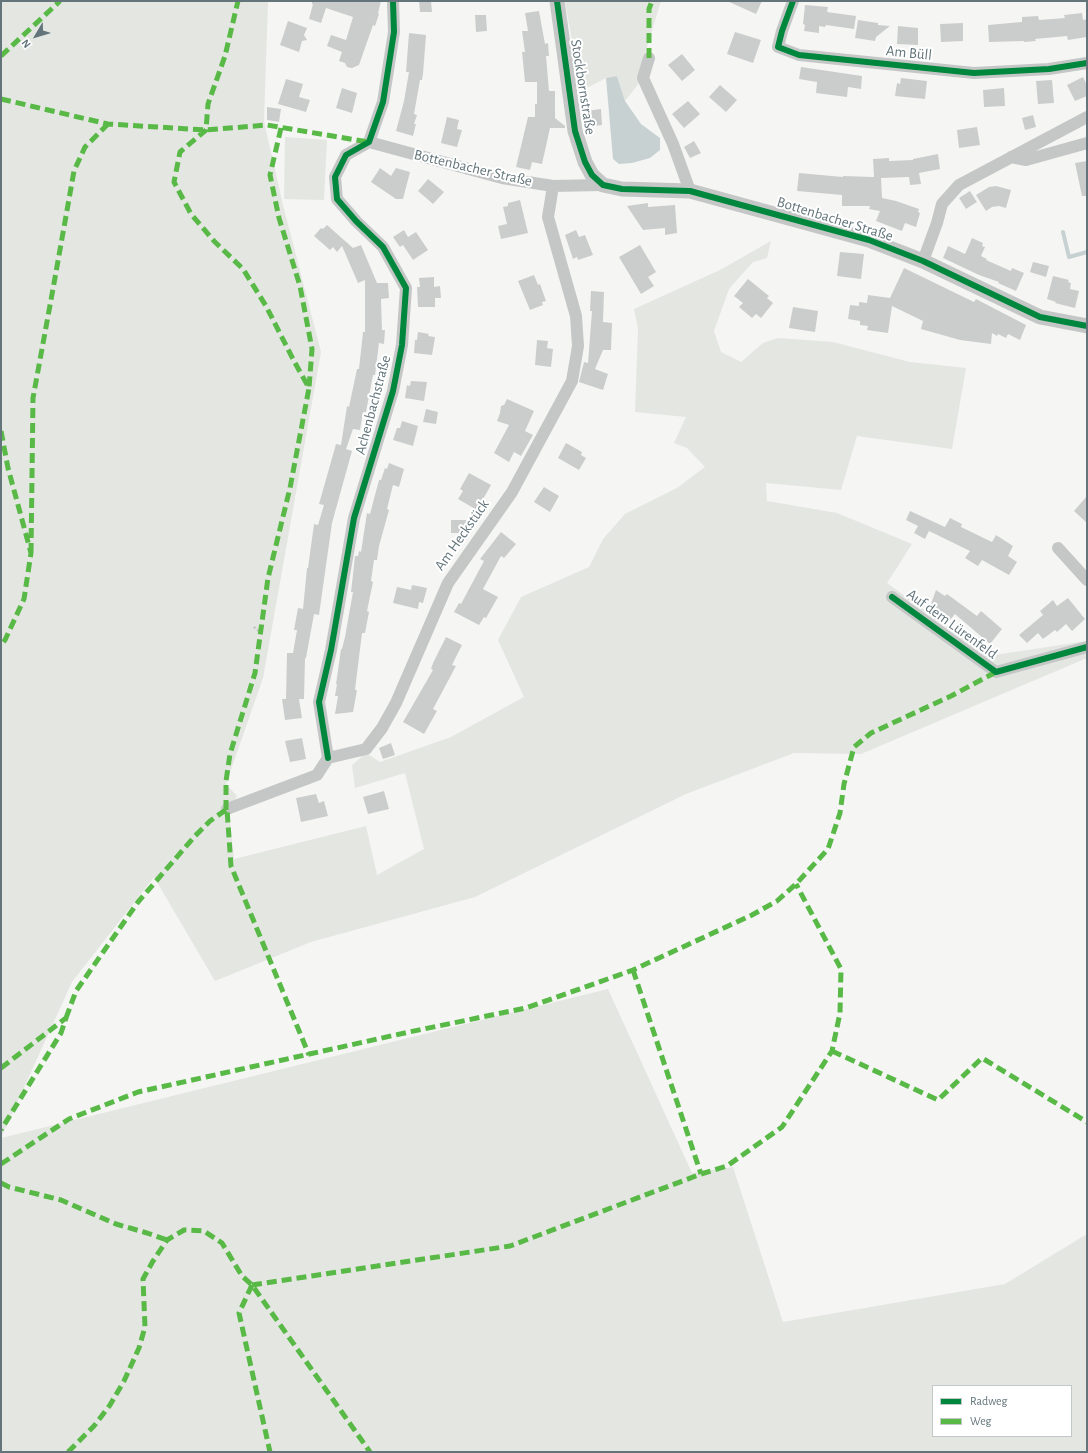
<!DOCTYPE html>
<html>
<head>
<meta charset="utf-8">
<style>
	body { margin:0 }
	#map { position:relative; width:1088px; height:1453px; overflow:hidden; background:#f5f5f4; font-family:"Alegreya Sans",sans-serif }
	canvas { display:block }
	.frame { position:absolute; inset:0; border:2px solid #63757b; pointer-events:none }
	.legend { position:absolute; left:932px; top:1385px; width:140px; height:52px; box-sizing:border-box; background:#fff; border:1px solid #c1c8ca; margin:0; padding:5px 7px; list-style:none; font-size:12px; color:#63757b }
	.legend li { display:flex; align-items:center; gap:8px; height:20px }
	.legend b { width:20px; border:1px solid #c1c8ca }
	.north { position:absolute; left:16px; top:16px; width:40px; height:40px; -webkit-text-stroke:3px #fff; paint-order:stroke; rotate:232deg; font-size:11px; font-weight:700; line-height:16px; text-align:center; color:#63757b }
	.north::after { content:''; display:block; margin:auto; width:14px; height:18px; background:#63757b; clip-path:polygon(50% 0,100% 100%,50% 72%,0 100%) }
</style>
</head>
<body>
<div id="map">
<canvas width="1088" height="1453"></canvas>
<div class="frame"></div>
<ul class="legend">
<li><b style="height:5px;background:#00873e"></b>Radweg</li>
<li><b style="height:5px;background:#58b947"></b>Weg</li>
</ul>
<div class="north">N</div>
</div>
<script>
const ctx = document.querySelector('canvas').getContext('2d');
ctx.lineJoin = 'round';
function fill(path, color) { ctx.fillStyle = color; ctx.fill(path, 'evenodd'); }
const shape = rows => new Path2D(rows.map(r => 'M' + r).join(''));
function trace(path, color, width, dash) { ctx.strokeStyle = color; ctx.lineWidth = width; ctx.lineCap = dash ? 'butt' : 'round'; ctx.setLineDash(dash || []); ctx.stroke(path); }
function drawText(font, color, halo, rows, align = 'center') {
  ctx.font = font + ' "Alegreya Sans",sans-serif'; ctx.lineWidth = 4; ctx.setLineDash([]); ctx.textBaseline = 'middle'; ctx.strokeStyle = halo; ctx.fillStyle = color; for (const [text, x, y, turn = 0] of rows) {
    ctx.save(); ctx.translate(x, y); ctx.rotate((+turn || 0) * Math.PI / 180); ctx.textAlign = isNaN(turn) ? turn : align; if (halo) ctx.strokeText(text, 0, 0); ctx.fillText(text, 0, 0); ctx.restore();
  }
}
const green = shape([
	[1,1,268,1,264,121,282,201,321,352,263,678,226,784,237,796,229,813,234,859,366,826,377,875,424,849,405,773,355,788,352,765,366,753,380,762,451,737,524,697,498,640,521,597,589,567,603,539,625,514,677,488,705,467,687,448,674,443,686,417,635,412,638,328,634,309,720,270,771,241,767,258,753,262,729,289,714,331,721,352,741,362,763,343,778,338,833,342,910,362,966,368,952,449,857,436,841,490,766,483,767,501,837,513,912,544,887,583,988,656,1087,641,1087,658,861,754,794,753,686,794,475,897,311,942,215,981,154,877,72,982,1,1138,608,989,692,1173,733,1167,783,1322,1005,1284,1087,1234,1087,1452,1,1452],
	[933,1386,1071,1386,1071,1436,933,1436],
	[565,1,661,1,645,53,643,78,625,101,617,76,606,78,581,91],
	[285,137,327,140,324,200,284,199]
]);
const water = shape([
	[617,76,625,101,641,124,660,138,660,150,650,158,632,163,619,164,613,159,606,78]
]);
const stream = shape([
	[1063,232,1069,257,1087,252]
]);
const building = shape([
	[312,1,381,1,378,13,379,14,375,26,373,25,359,65,352,68,347,67,345,63,339,61,342,52,327,46,331,35,346,40,353,17,326,8,321,23,309,19,313,4,312,4],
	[419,1,431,1,432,12,420,12],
	[727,1,762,1,756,14],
	[805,5,828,7,827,12,856,16,854,29,826,25,825,27,819,26,819,33,804,31,805,25,803,24],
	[539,11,545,44,548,43,549,56,546,56,549,91,555,91,555,118,565,126,565,128,550,128,542,164,532,162,530,170,516,167,528,117,535,117,535,104,537,104,537,82,525,82,522,52,525,52,522,31,528,31,525,13],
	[1082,13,1083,20,1087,19,1087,37,1068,40,1067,36,1035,39,1036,41,1024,42,1024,41,989,42,988,25,1022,22,1022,17,1038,16,1039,20,1065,18,1064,15],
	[475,15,486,15,487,31,476,32],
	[858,20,878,23,878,25,890,26,876,37,875,41,855,38],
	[288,21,307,28,304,35,307,40,302,41,299,52,280,45],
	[963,23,963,41,941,42,940,24],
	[898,26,918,28,918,45,897,44],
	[735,32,761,40,753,63,727,54],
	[409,33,426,35,423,74,422,80,420,80,414,114,417,115,414,124,416,124,413,136,396,131,404,101,409,72,406,72],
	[682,54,695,70,682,81,668,65],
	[801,67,862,76,861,89,848,87,847,97,816,93,817,82,799,79],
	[1083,77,1087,85,1087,96,1075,101,1067,85],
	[901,78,927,81,925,99,895,96,897,83,900,84],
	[286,79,303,84,299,97,310,100,306,112,278,104],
	[1052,80,1054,103,1038,104,1036,81],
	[720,85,737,100,726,112,709,97],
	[342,88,357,93,352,113,336,108],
	[1004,88,1005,106,984,107,983,90],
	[688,101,700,114,684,128,672,114],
	[267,107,281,109,279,122,267,120],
	[601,109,602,125,587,127,586,111],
	[1033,115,1036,127,1025,130,1022,118],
	[447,117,459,120,457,129,462,130,457,147,441,143],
	[977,127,980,145,959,148,957,130],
	[694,141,701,153,690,158,684,147],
	[938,154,940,169,919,173,921,184,910,185,909,177,881,178,882,198,896,201,919,209,918,212,920,213,916,227,905,223,902,231,876,221,880,211,869,209,870,206,842,206,842,195,797,191,799,173,843,177,843,176,874,177,873,159,889,158,889,161,913,160,913,159],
	[1087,161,1087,196,1082,196,1075,163],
	[380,168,391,176,396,168,410,172,403,199,396,199,371,182],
	[428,179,444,192,433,204,418,191],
	[996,186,1011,190,1006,208,999,206,992,207,986,211,976,195,989,187],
	[970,191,977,202,966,209,959,198],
	[520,200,528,233,501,239,498,226,507,224,503,207,508,206,508,203],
	[648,203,648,207,675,205,677,233,665,235,665,228,643,230,627,206],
	[327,225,353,248,361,245,377,283,388,283,389,298,381,299,382,330,385,330,384,344,379,343,375,375,373,375,366,412,363,412,360,430,353,429,346,449,352,451,332,523,319,615,314,614,306,658,305,658,304,699,299,699,302,718,285,720,282,699,286,699,287,653,293,653,297,630,294,630,298,608,303,609,307,568,308,568,314,524,318,525,324,505,319,504,336,444,341,445,347,406,349,407,357,369,359,369,363,332,365,332,365,280,358,283,342,246,337,252,333,247,330,250,314,236,321,228,323,229],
	[404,230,408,237,416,232,428,250,413,260,403,245,400,247,393,237],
	[576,230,579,237,585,235,593,255,578,260,577,257,573,259,565,235],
	[972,238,983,243,982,246,985,247,981,256,987,259,986,260,1011,271,1012,268,1024,273,1016,291,998,283,999,282,979,275,943,258,948,246,965,254],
	[640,245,656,272,648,277,654,286,641,294,619,257],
	[840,252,864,254,861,279,837,276],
	[1033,262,1049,266,1046,277,1030,272],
	[904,268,974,302,976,299,1026,325,1020,340,1008,334,1006,338,998,334,997,336,992,333,991,344,960,340,921,329,923,321,892,306,888,333,867,330,868,326,860,325,860,321,848,319,850,305,859,306,859,302,867,303,868,295,890,298],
	[534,275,538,285,540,284,546,301,542,302,543,305,530,310,518,281],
	[1053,276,1069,280,1068,282,1071,283,1070,289,1079,291,1075,308,1055,303,1056,302,1047,299],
	[434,277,434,287,440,286,441,298,435,298,435,307,418,307,417,287,420,287,419,278],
	[748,279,769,296,767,298,773,303,761,318,756,314,752,318,739,307,743,303,734,296],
	[591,291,604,292,603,322,612,323,611,350,603,350,595,369,608,374,603,390,579,382,584,362,588,363,592,311,590,311],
	[793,307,818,311,815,332,789,328],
	[418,332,429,334,428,336,435,337,432,355,414,353,415,340,417,340],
	[537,340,548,341,547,348,553,349,551,367,535,365],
	[411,381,427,382,424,401,405,398,407,385,410,386],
	[507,399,534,411,525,431,533,435,521,456,514,452,509,462,494,453,509,425,497,421,500,413,501,406,504,405],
	[426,409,438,412,436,424,423,422],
	[402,421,418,426,413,446,393,440,397,428,400,428],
	[566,443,582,452,581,455,586,458,579,470,558,458],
	[389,463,404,469,399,487,393,485,387,509,389,510,379,546,377,560,374,560,371,581,373,582,367,611,369,612,365,633,362,633,355,690,357,690,353,712,335,714,338,696,335,696,337,684,336,684,341,649,342,649,345,637,353,592,351,592,355,556,358,556,359,551,361,552,367,513,370,514,379,480,381,480,385,468,387,469],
	[469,473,491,485,477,510,458,499,463,491,460,489],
	[544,487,559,496,550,512,534,502],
	[1087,496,1087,523,1074,511],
	[910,511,945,527,950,518,962,524,961,527,992,542,996,535,1013,546,1008,556,1017,562,1009,575,982,560,978,566,965,558,970,551,929,531,925,539,914,533,918,526,906,520],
	[451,520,466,520,466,533,451,533],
	[501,532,516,544,504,558,501,556,483,589,498,597,486,618,484,617,479,625,454,612,459,603,461,604,484,561,480,559],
	[412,585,427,588,423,603,419,602,418,609,393,603,397,587,411,590],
	[936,590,945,596,947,594,977,616,981,611,1002,629,990,644,955,614,950,620,935,609,936,608,931,604],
	[1068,598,1085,619,1072,631,1066,624,1057,632,1055,630,1043,639,1038,633,1027,643,1019,635,1043,615,1040,611,1053,600,1057,606],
	[446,637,462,645,452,665,456,666,433,709,437,711,424,734,403,722,433,670,431,669,433,663],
	[302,738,306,759,290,762,285,741],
	[391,743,395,755,383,759,379,748],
	[384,791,389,809,368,814,363,797],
	[316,794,319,803,324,801,328,816,301,822,296,798]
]);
const path = shape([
	[254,627,261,633]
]);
const minor = shape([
	[793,1,782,31,778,47,799,55,974,73,1049,69,1087,63],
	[649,58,643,78,673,144,690,191],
	[369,142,502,178,553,186,603,185],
	[1011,157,1026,160,1087,143],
	[923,261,937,223,942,204,959,185,1087,117],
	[1058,548,1087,580],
	[892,597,996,672,1087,647],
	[328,758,319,702,331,650,354,518,393,391,402,345,406,288,383,247,356,221,337,199,335,177,346,155,369,142,383,102,394,32,393,1],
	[227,809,317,775,328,758,366,749,382,728,396,703,448,583,512,492,572,381,578,346,576,316,548,217,553,186]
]);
const tertiary = shape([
	[557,1,575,131,585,162,592,175,603,185,622,189,690,191,869,240,923,261,1040,317,1087,326]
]);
const quiet = shape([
	[1,56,60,1],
	[649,58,649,9,652,1],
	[1,99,108,124,206,130,267,125,368,142],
	[281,128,270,175,279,218,300,286,312,349,309,388],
	[1,431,8,468,31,553,24,599,5,640,1,645],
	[31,553,33,398,53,289,74,171,85,147,108,124],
	[226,810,226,781,230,754,255,673,268,578,290,488,309,388,294,361,266,306,243,269,214,241,191,214,174,182,180,152,206,130,208,104,225,56,238,1],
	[633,970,701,1174],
	[66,1018,76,991,138,902,195,836,210,821,227,809,231,866,309,1055],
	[832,1051,938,1100,982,1058,1087,1122],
	[1,1068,66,1018,61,1033,1,1130],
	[1,1164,69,1119,138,1092,409,1032,526,1008,633,970,752,915,777,901,796,884,828,849,840,813,844,784,854,747,871,733,951,696,996,672],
	[1,1183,9,1187,61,1200,116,1224,147,1233,167,1240],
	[252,1285,510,1246,701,1174,727,1166,782,1127,832,1051,840,1013,841,969,796,884],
	[252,1285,239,1313,270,1452],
	[68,1452,94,1426,110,1405,124,1381,139,1348,145,1327,143,1279,153,1261,167,1240,184,1230,204,1231,222,1243,242,1276,252,1285,370,1452]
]);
const cycleway = shape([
	[557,1,575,131,585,162,592,175,603,185,622,189,690,191,869,240,923,261,1040,317,1087,326],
	[793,1,782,31,778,47,799,55,974,73,1049,69,1087,63],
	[892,597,996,672,1087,647],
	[328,758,319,702,331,650,354,518,393,391,402,345,406,288,383,247,356,221,337,199,335,177,346,155,369,142,383,102,394,32,393,1]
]);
const streetNames = [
	["Am Büll",909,53,6],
	["Stockbornstraße",583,87,81],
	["Bottenbacher Straße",473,168,13],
	["Bottenbacher Straße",835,219,17],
	["Achenbachstraße",373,405,-75],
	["Am Heckstück",462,535,-55],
	["Auf dem Lürenfeld",952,624,36]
];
fill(green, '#e4e6e1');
fill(water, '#c8d1d2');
trace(stream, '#c8d1d2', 4);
fill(building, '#cbcdcd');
trace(path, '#c3c5c5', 2.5, [2, 2]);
trace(minor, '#c5c7c7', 12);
trace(tertiary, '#c5c7c7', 15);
trace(quiet, '#58b947', 5, [10, 5]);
trace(cycleway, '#00873e', 6);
drawText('15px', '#63757b', '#fff', streetNames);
</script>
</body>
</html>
